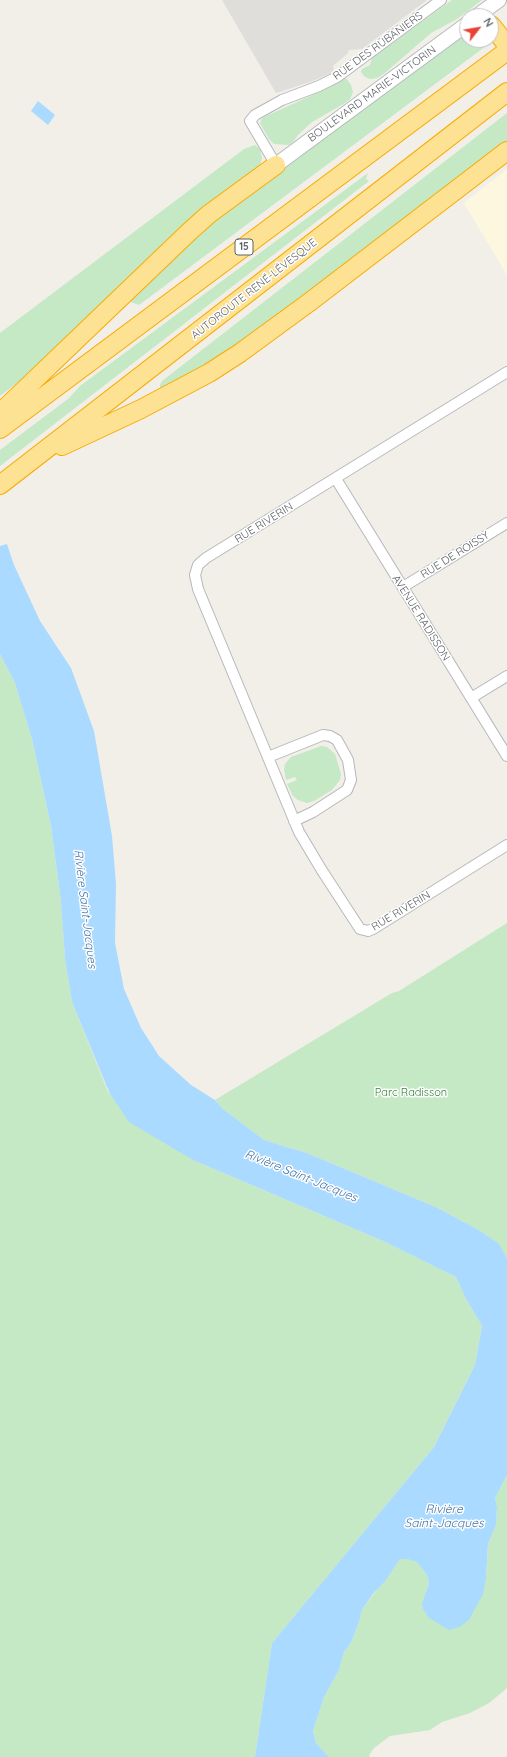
<!DOCTYPE html>
<html>
<head>
<meta charset="utf-8">
<style>
	body { margin:0 }
	#map { position:relative; width:507px; height:1757px; overflow:hidden; background:#f1efe8; font-family:Quicksand,sans-serif }
	canvas { display:block }
	.north { position:absolute; left:459px; top:8px; width:40px; height:40px; box-sizing:border-box; background:#fff; border:1px solid #bfc1c3; border-radius:50%; rotate:59deg; font-size:11px; font-weight:700; line-height:16px; text-align:center; color:#5f6368 }
	.north::after { content:''; display:block; margin:auto; width:14px; height:18px; background:#ea4335; clip-path:polygon(50% 0,100% 100%,50% 72%,0 100%) }
</style>
</head>
<body>
<div id="map">
<canvas width="507" height="1757"></canvas>
<div class="north">N</div>
</div>
<script>
const ctx = document.querySelector('canvas').getContext('2d');
ctx.lineJoin = 'round';
function fill(path, color) { ctx.fillStyle = color; ctx.fill(path, 'evenodd'); }
const shape = rows => new Path2D(rows.map(r => 'M' + r).join(''));
function trace(path, color, width, dash) { ctx.strokeStyle = color; ctx.lineWidth = width; ctx.lineCap = dash ? 'butt' : 'round'; ctx.setLineDash(dash || []); ctx.stroke(path); }
function drawText(font, color, halo, rows, align = 'center') {
  ctx.font = font + ' Quicksand,sans-serif'; ctx.lineWidth = 3; ctx.setLineDash([]); ctx.textBaseline = 'middle'; ctx.strokeStyle = halo; ctx.fillStyle = color; for (const [text, x, y, turn = 0] of rows) {
    ctx.save(); ctx.translate(x, y); ctx.rotate((+turn || 0) * Math.PI / 180); ctx.textAlign = isNaN(turn) ? turn : align; if (halo) ctx.strokeText(text, 0, 0); ctx.fillText(text, 0, 0); ctx.restore();
  }
}
const commercial = shape([
	[507,169,507,275,464,203]
]);
const industrial = shape([
	[222,0,427,0,362,49,349,50,348,53,333,66,334,69,331,73,313,81,276,93]
]);
const green = shape([
	[452,0,482,0,457,19,431,33,385,73,377,78,370,79,365,77,361,72,362,69,370,65,372,58],
	[467,32,467,40,491,40,491,37,494,40,139,305,131,302,130,298,211,222],
	[346,78,351,85,353,92,350,99,345,103,312,122,298,135,293,142,289,145,274,144,269,139,260,123,262,118,330,87],
	[507,113,507,142,221,358,160,389,160,385,162,381],
	[255,145,260,149,262,158,260,165,255,171,248,175,246,178,193,218,147,260,102,305,26,376,0,396,0,333,244,149],
	[368,173,366,179,369,181,0,466,0,450,68,399,80,386],
	[0,654,15,683,32,739,51,826,61,902,65,959,72,1002,108,1092,193,1160,383,1241,456,1277,466,1299,482,1326,475,1365,434,1447,272,1643,255,1757,0,1757],
	[321,746,327,747,335,754,341,774,340,780,332,790,314,801,307,803,298,800,293,796,287,784,297,780,295,777,286,780,284,769,285,764,291,757],
	[507,923,507,1259,498,1244,482,1232,438,1208,307,1153,264,1140,223,1109,215,1100,392,993,399,991],
	[507,1475,507,1688,489,1703,470,1713,442,1722,430,1730,390,1736,374,1748,369,1755,370,1757,329,1757,316,1743,313,1731,324,1697,339,1670,344,1652,351,1643,359,1622,362,1610,400,1559,407,1559,417,1562,427,1575,429,1583,426,1592,486,1578,488,1544,496,1525,497,1507,495,1498]
]);
const water = shape([
	[38,101,55,115,48,125,31,111],
	[7,544,14,565,40,621,71,668,94,731,112,836,116,884,115,943,124,989,141,1028,159,1056,191,1085,215,1100,223,1109,264,1140,307,1153,438,1208,482,1232,499,1244,507,1259,507,1475,495,1498,497,1507,496,1525,488,1544,486,1578,483,1594,469,1620,459,1627,449,1630,429,1618,423,1609,422,1604,429,1583,427,1575,417,1562,407,1559,400,1559,385,1581,373,1594,362,1610,359,1622,351,1643,344,1652,339,1670,324,1697,313,1731,316,1743,329,1757,255,1757,272,1643,434,1447,475,1365,482,1326,466,1299,456,1277,383,1241,193,1160,129,1122,109,1092,72,1002,65,959,61,902,51,826,32,739,15,683,0,654,0,546]
]);
const street = shape([
	[276,165,250,121,255,115,282,100,319,86,337,77,441,0],
	[507,372,206,558,198,565,195,575,198,589,299,832,321,869,360,929,368,931,373,929,507,845],
	[336,479,507,756],
	[403,587,507,523],
	[471,698,507,676],
	[268,757,323,735,330,736,337,740,348,760,351,780,347,790,313,812,294,821]
]);
const secondary = shape([
	[477,16,499,0],
	[276,165,467,24]
]);
const highway = shape([
	[491,25,507,45],
	[0,413,190,231,209,214,276,165],
	[0,429,507,51],
	[62,446,141,409,209,373,240,353,311,301,507,151],
	[0,485,507,92]
]);
const shields = [
	[244,247,18]
];
const shieldNames = [
	["15",244,247]
];
const streetNames = [
	["RUE DES RUBANIERS",378,46,-36],
	["BOULEVARD MARIE-VICTORIN",372,94,-36],
	["AUTOROUTE RENÉ-LÉVESQUE",254,289,-38],
	["RUE RIVERIN",264,523,-32],
	["RUE DE ROISSY",455,555,-32],
	["AVENUE RADISSON",421,618,58],
	["RUE RIVERIN",401,911,-31]
];
const parkNames = [
	["Parc Radisson",411,1093]
];
const waterNames = [
	["Rivière Saint-Jacques",85,909,83],
	["Rivière Saint-Jacques",301,1176,22],
	["Rivière",444,1509],
	["Saint-Jacques",444,1523]
];
fill(commercial, '#fef7e0');
fill(industrial, '#e0deda');
fill(green, '#c5e8c5');
fill(water, '#aadaff');
trace(street, '#b5b8bc', 12);
trace(secondary, '#b6babf', 16);
trace(highway, '#f9ab00', 20);
trace(street, '#fff', 10);
trace(secondary, '#fff', 14);
trace(highway, '#fde293', 18);
for (const [x, y, w] of shields) { const box = new Path2D(); box.roundRect(x - w / 2, y - 8, w, 16, 3); ctx.fillStyle = '#fff'; ctx.fill(box); trace(box, '#5f6368', 1); }
drawText('bold 10px', '#5f6368', null, shieldNames);
drawText('11px', '#5f6368', '#fff', streetNames);
drawText('11px', '#348238', '#fff', parkNames);
drawText('italic 12px', '#4174aa', '#fff', waterNames);
</script>
</body>
</html>
